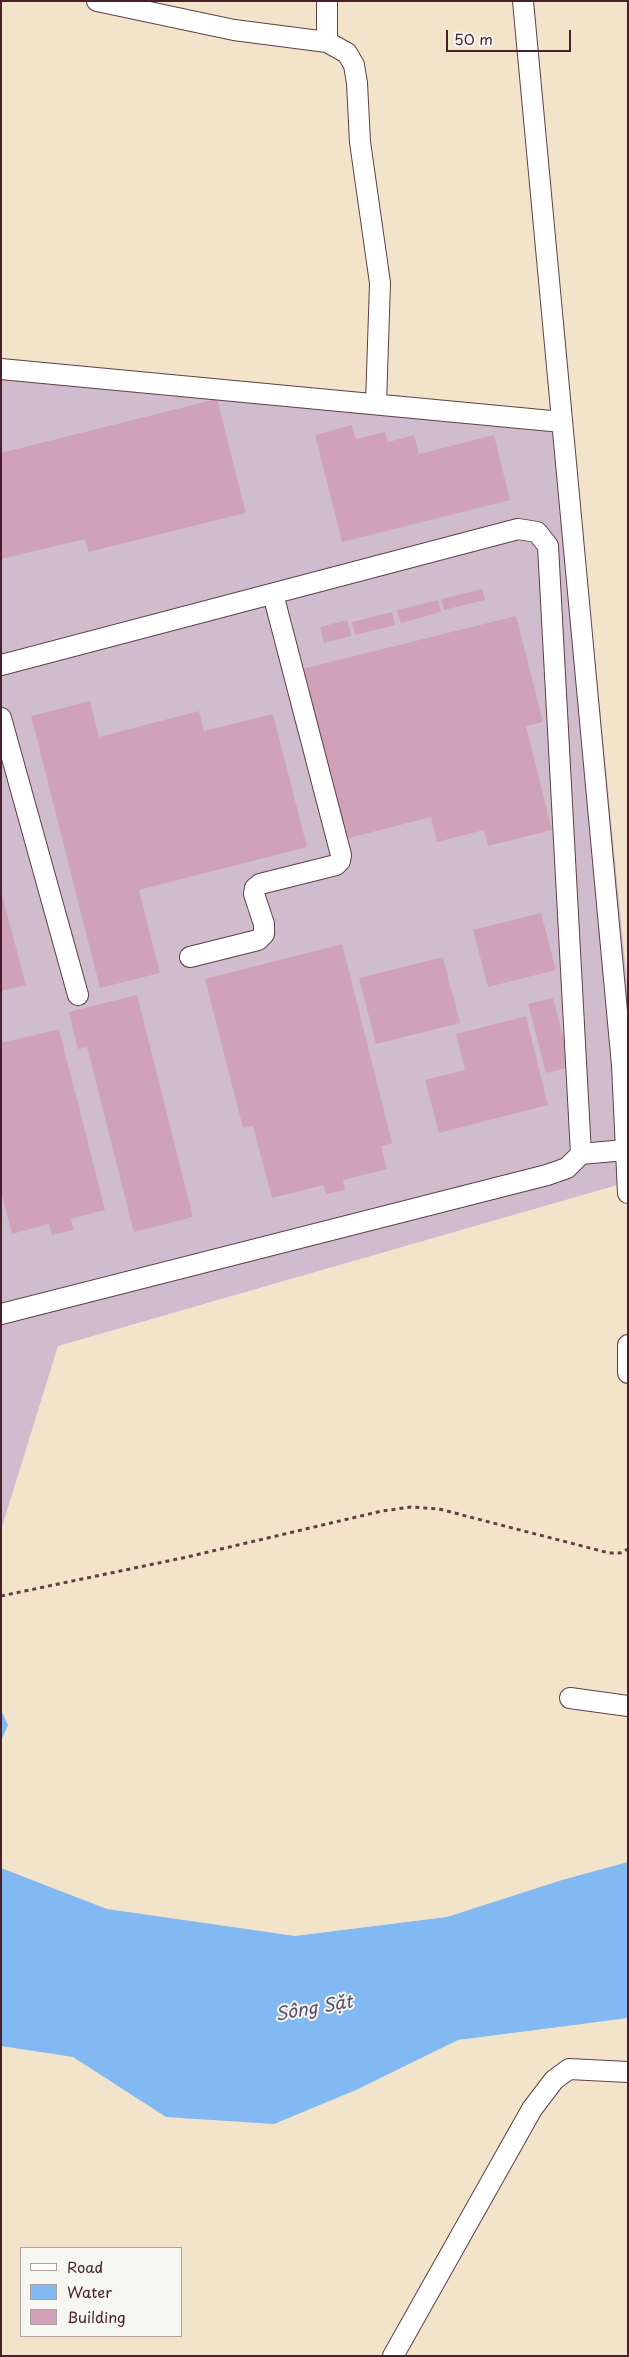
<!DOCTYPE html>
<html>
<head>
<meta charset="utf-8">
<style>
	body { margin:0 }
	#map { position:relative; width:629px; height:2357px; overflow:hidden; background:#f1e4cb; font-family:"Playpen Sans",sans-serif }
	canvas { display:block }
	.frame { position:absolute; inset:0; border:2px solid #4a1f2b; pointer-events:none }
	.legend { position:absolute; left:20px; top:2247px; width:162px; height:90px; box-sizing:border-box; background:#f6f6f2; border:1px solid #b1a0a2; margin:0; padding:6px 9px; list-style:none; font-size:15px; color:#4a1f2b }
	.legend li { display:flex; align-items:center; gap:10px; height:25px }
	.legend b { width:25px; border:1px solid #b1a0a2 }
	.scale { position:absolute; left:446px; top:30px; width:125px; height:22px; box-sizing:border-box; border:2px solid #4a1f2b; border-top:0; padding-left:6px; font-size:15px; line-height:18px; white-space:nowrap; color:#4a1f2b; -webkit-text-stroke:4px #f6f6f2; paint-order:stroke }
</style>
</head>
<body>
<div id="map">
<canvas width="629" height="2357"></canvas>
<div class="frame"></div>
<ul class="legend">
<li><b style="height:6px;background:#fff"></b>Road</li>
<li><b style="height:14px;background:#83b9f2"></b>Water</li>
<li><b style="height:14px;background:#d0a2b9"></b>Building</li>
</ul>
<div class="scale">50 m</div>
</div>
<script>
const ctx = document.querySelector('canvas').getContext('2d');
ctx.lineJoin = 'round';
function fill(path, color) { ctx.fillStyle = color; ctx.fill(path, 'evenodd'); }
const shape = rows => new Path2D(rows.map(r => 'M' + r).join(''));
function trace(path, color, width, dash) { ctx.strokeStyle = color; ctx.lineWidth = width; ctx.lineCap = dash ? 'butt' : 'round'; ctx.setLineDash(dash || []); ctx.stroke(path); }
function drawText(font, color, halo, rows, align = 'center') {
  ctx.font = font + ' "Playpen Sans",sans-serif'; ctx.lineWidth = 4; ctx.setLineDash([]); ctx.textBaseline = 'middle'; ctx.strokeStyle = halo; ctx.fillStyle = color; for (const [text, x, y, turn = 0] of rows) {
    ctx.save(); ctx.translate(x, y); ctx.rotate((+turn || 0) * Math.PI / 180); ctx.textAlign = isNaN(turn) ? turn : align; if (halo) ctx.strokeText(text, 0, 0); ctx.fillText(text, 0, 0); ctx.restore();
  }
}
const industrial = shape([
	[1,374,571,418,628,991,628,1182,58,1346,1,1530]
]);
const water = shape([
	[1,1710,8,1725,1,1741],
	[628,1862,628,2018,458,2040,356,2090,274,2124,166,2117,73,2057,1,2046,1,1868,107,1909,295,1936,447,1917,562,1880]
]);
const building = shape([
	[217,399,246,513,88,552,85,539,1,559,1,453],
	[352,425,356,439,385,432,388,442,414,435,419,454,494,435,510,500,342,542,315,435],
	[482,589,485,600,444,610,441,599],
	[438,600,441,612,401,623,397,610],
	[392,612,395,625,355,635,352,622],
	[516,616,543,722,526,726,552,830,488,846,484,830,437,842,431,817,345,839,302,669],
	[347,620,351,636,324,643,320,627],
	[90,701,99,737,199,711,204,731,273,714,307,847,139,890,160,973,100,988,31,716],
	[1,891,26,985,1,991],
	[541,913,556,970,488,987,473,930],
	[342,944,392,1143,381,1146,387,1169,343,1180,345,1190,326,1194,324,1185,272,1198,253,1126,243,1128,205,979],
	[443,957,460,1023,376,1044,359,978],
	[137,995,193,1217,134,1232,87,1047,78,1049,69,1012],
	[553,998,571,1067,546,1073,528,1004],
	[526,1016,548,1105,439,1133,425,1080,465,1070,456,1034],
	[59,1029,105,1210,71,1219,74,1230,52,1235,49,1224,12,1234,1,1191,1,1043]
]);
const path = shape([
	[1,1596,187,1557,382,1511,411,1507,439,1509,609,1553,620,1553,628,1549]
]);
const minor = shape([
	[97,1,234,30,327,42,347,53,354,65,357,83,360,142,380,283,376,404],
	[523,1,622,1065,628,1193],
	[327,42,327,1],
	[1,369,562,422],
	[1,665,518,529,537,532,548,546,581,1154,567,1168,547,1175,1,1314],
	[1,718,78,995],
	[190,957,258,940,264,934,264,924,254,894,255,888,260,884,336,865,340,861,341,855,273,594],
	[581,1154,625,1150],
	[628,1345,628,1373],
	[570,1698,628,1706],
	[393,2356,532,2109,554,2080,569,2069,628,2072]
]);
const waterNames = [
	["Sông Sặt",314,2009,-10]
];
fill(industrial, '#cfbdcf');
fill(water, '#83b9f2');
fill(building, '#d0a2b9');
trace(minor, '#633d43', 22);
trace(path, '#633d43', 3, [4, 4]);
trace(minor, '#fff', 20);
drawText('italic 18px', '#5b4d67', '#f6f6f2', waterNames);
</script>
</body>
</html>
